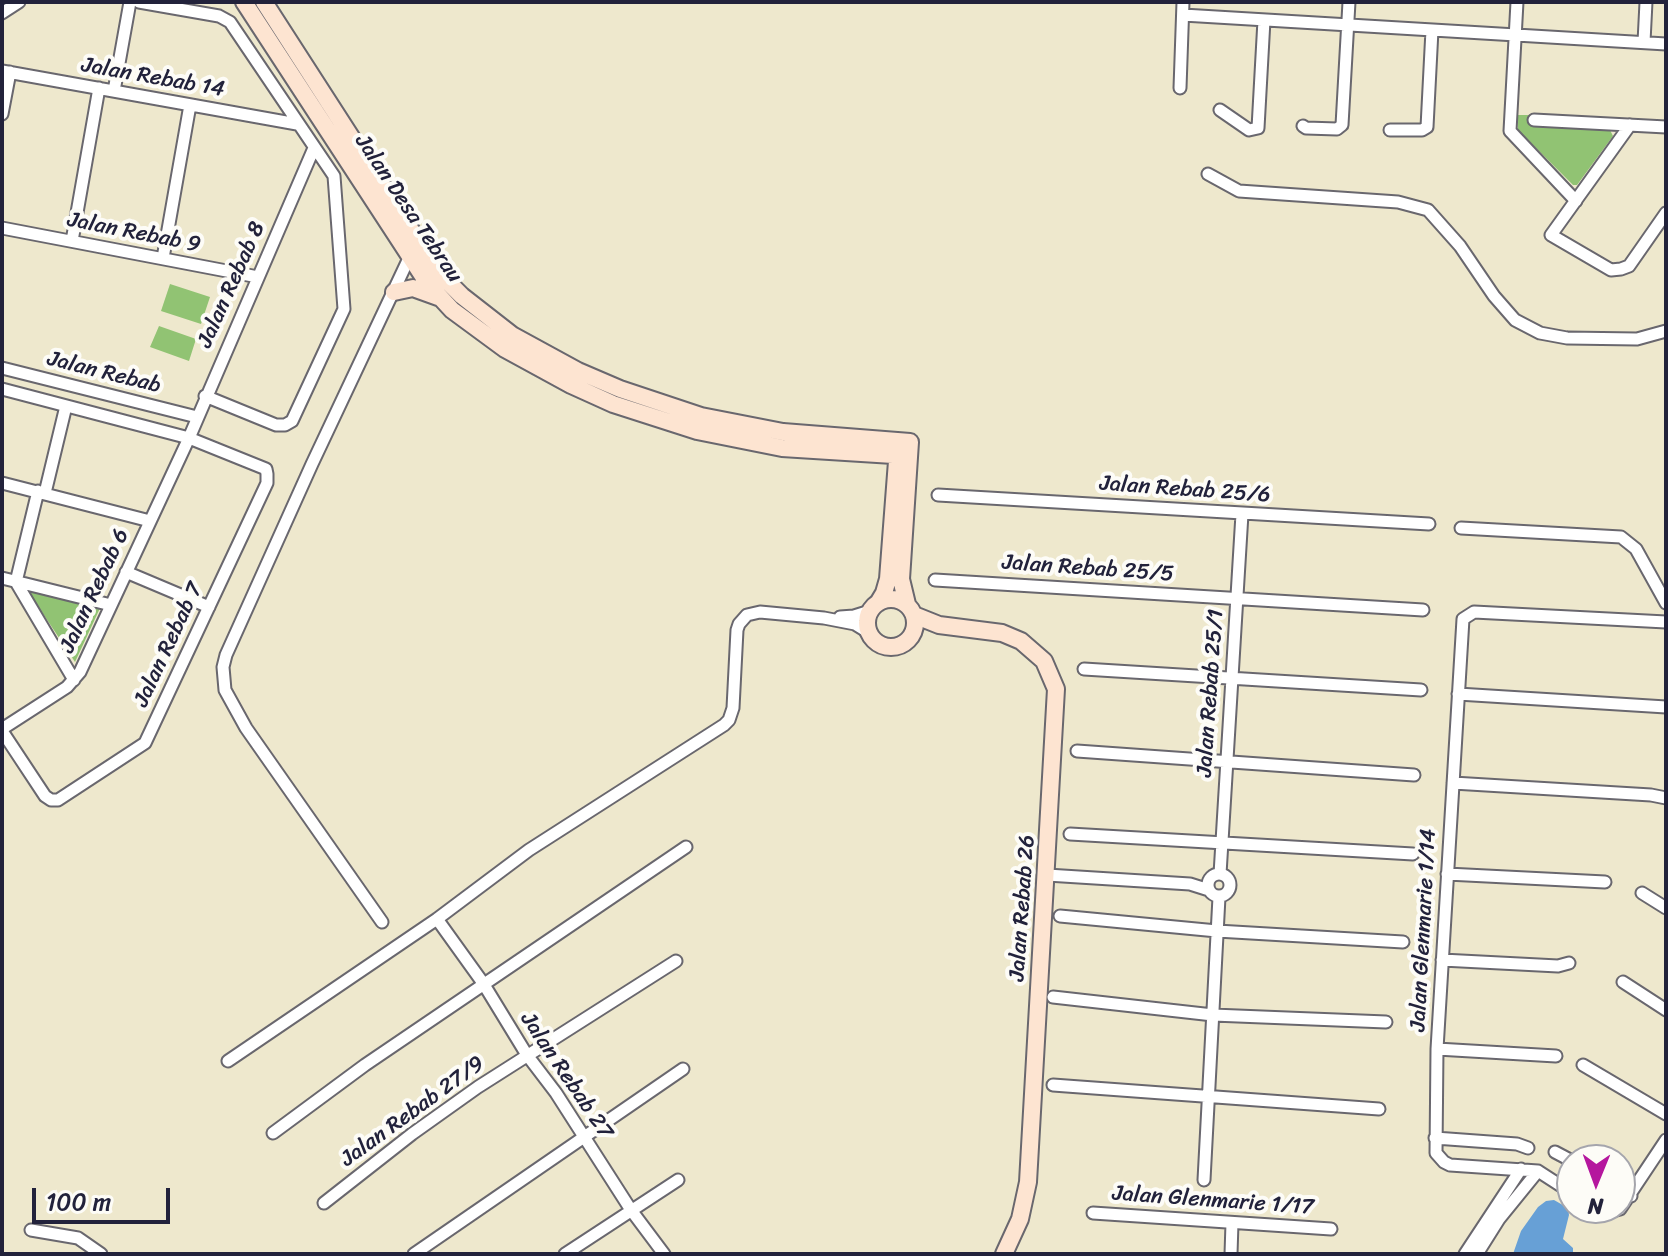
<!DOCTYPE html>
<html>
<head>
<meta charset="utf-8">
<style>
	body { margin:0 }
	#map { position:relative; width:1668px; height:1256px; overflow:hidden; background:#eee8cd; font-family:Sriracha,sans-serif }
	canvas { display:block }
	.frame { position:absolute; inset:0; border:4px solid #22223b; pointer-events:none }
	.north { position:absolute; left:1556px; top:1144px; width:80px; height:80px; box-sizing:border-box; background:#fdfcf7; border:2px solid #a5a5ac; border-radius:50%; rotate:181deg; font-size:22px; font-weight:700; line-height:32px; text-align:center; color:#22223b }
	.north::after { content:''; display:block; margin:auto; width:28px; height:36px; background:#b5179e; clip-path:polygon(50% 0,100% 100%,50% 72%,0 100%) }
	.scale { position:absolute; left:32px; top:1188px; width:138px; height:36px; box-sizing:border-box; border:4px solid #22223b; border-top:0; padding-left:10px; font-size:24px; line-height:28px; white-space:nowrap; color:#22223b; -webkit-text-stroke:6px #fdfcf7; paint-order:stroke }
</style>
</head>
<body>
<div id="map">
<canvas width="1668" height="1256"></canvas>
<div class="frame"></div>
<div class="north">N</div>
<div class="scale">100 m</div>
</div>
<script>
const ctx = document.querySelector('canvas').getContext('2d');
ctx.lineJoin = 'round';
function fill(path, color) { ctx.fillStyle = color; ctx.fill(path, 'evenodd'); }
const shape = rows => new Path2D(rows.map(r => 'M' + r).join(''));
function trace(path, color, width, dash) { ctx.strokeStyle = color; ctx.lineWidth = width; ctx.lineCap = dash ? 'butt' : 'round'; ctx.setLineDash(dash || []); ctx.stroke(path); }
function drawText(font, color, halo, rows, align = 'center') {
  ctx.font = font + ' Sriracha,sans-serif'; ctx.lineWidth = 8; ctx.setLineDash([]); ctx.textBaseline = 'middle'; ctx.strokeStyle = halo; ctx.fillStyle = color; for (const [text, x, y, turn = 0] of rows) {
    ctx.save(); ctx.translate(x, y); ctx.rotate((+turn || 0) * Math.PI / 180); ctx.textAlign = isNaN(turn) ? turn : align; if (halo) ctx.strokeText(text, 0, 0); ctx.fillText(text, 0, 0); ctx.restore();
  }
}
const green = shape([
	[1517,115,1531,115,1531,125,1610,130,1613,136,1577,185,1573,185,1518,130],
	[170,284,210,297,201,324,161,311],
	[159,326,196,339,189,361,150,347],
	[26,588,101,606,75,662]
]);
const water = shape([
	[1554,1200,1568,1208,1569,1215,1563,1239,1573,1248,1573,1254,1513,1254,1521,1231,1538,1207,1546,1201]
]);
const street = shape([
	[139,2,219,16,230,22,334,176,344,309,292,421,285,425,276,425,205,396],
	[1517,2,1510,131,1576,201],
	[2,13,19,2],
	[1183,15,1666,44],
	[1644,42,1646,2],
	[2,71,297,124],
	[1180,88,1183,2],
	[114,91,130,2],
	[1220,110,1249,130,1258,128,1264,20],
	[2,114,10,72],
	[1534,120,1666,127],
	[1630,125,1551,235,1611,270,1621,269,1629,266,1666,213],
	[1303,126,1306,128,1337,129,1342,125,1349,2],
	[1390,130,1422,130,1427,127,1432,30],
	[1208,174,1239,191,1398,202,1428,210,1460,246,1494,296,1515,320,1540,333,1567,338,1637,339,1666,331],
	[2,228,258,277],
	[72,241,99,88],
	[163,258,190,105],
	[2,368,197,417],
	[2,389,189,438,266,469,267,474,267,483,145,743,58,800,51,800,45,796,2,731],
	[2,483,150,521],
	[38,491,16,582,74,680],
	[45,493,66,406],
	[938,495,1429,524],
	[1461,528,1621,537,1636,549,1666,603],
	[126,572,209,607],
	[2,578,111,605],
	[935,580,1423,610],
	[840,617,854,616,870,611],
	[1084,669,1421,690],
	[1458,694,1666,707],
	[2,729,67,687,80,672,189,438,314,148],
	[1077,751,1414,775],
	[1453,783,1651,795,1666,798],
	[1070,834,1413,854],
	'1208 885a11 11 0 1 1 22 0a11 11 0 1 1-22 0Z',
	[1220,874,1242,514],
	[1447,874,1605,882],
	[1047,875,1190,884,1209,890],
	[1642,893,1666,908],
	[1060,916,1217,931,1403,942],
	[437,919,483,983,527,1055,556,1093,631,1210,664,1254],
	[382,922,246,728,225,690,223,667,226,655,312,464,410,256,414,253],
	[1442,960,1558,966,1569,963],
	[1623,982,1666,1010],
	[1053,997,1213,1015,1386,1022],
	[1437,1049,1556,1056],
	[228,1061,437,919,529,850,724,725,729,720,733,708,737,630,739,624,747,615,760,612,824,618,855,624,868,632],
	[1583,1065,1666,1114],
	[1053,1085,1379,1109],
	[273,1133,365,1065,686,847],
	[1435,1138,1517,1144,1528,1148],
	[1555,1152,1572,1161],
	[1204,1180,1219,897],
	[1620,1190,1631,1196],
	[1572,1193,1538,1171,1450,1165,1444,1162,1436,1153,1437,1049,1463,619,1474,612,1666,622],
	[324,1203,412,1134,478,1087,676,961],
	[1596,1208,1605,1213,1620,1209,1666,1140],
	[1093,1213,1331,1229],
	[31,1230,78,1238,101,1254],
	[414,1254,683,1069],
	[565,1254,678,1180],
	[1231,1254,1232,1223],
	[1465,1254,1521,1169],
	[1477,1254,1499,1219,1538,1171]
]);
const secondary = shape([
	[244,2,428,284,452,310,505,349,571,385,613,404,697,431,782,448,909,456],
	[264,2,438,272,462,296,512,335,578,371,620,389,701,416,783,432,910,442,901,579,907,604],
	[394,292,413,288,438,297],
	'867 623a24 24 0 1 1 48 0a24 24 0 1 1-48 0Z',
	[878,603,884,593,888,579,898,448],
	[914,615,939,625,1002,633,1021,641,1044,661,1056,689,1028,1182,1020,1219,1004,1254]
]);
const streetNames = [
	["Jalan Rebab 14",153,78,10],
	["Jalan Desa Tebrau",408,209,56],
	["Jalan Rebab 9",134,233,11],
	["Jalan Rebab 8",232,285,-66],
	["Jalan Rebab",104,373,14],
	["Jalan Rebab 25/6",1185,490,4],
	["Jalan Rebab 25/5",1088,569,4],
	["Jalan Rebab 6",95,591,-65],
	["Jalan Rebab 7",169,645,-65],
	["Jalan Rebab 25/1",1211,693,-86],
	["Jalan Rebab 26",1023,908,-86],
	["Jalan Glenmarie 1/14",1424,930,-87],
	["Jalan Rebab 27",566,1076,56],
	["Jalan Rebab 27/9",413,1112,-36],
	["Jalan Glenmarie 1/17",1213,1201,4]
];
fill(green, '#91c373');
fill(water, '#67a0d6');
trace(street, '#69676e', 15);
trace(secondary, '#69676e', 20);
trace(street, '#fff', 11);
trace(secondary, '#fde4d1', 16);
drawText('22px', '#22223b', '#fdfcf7', streetNames);
</script>
</body>
</html>
